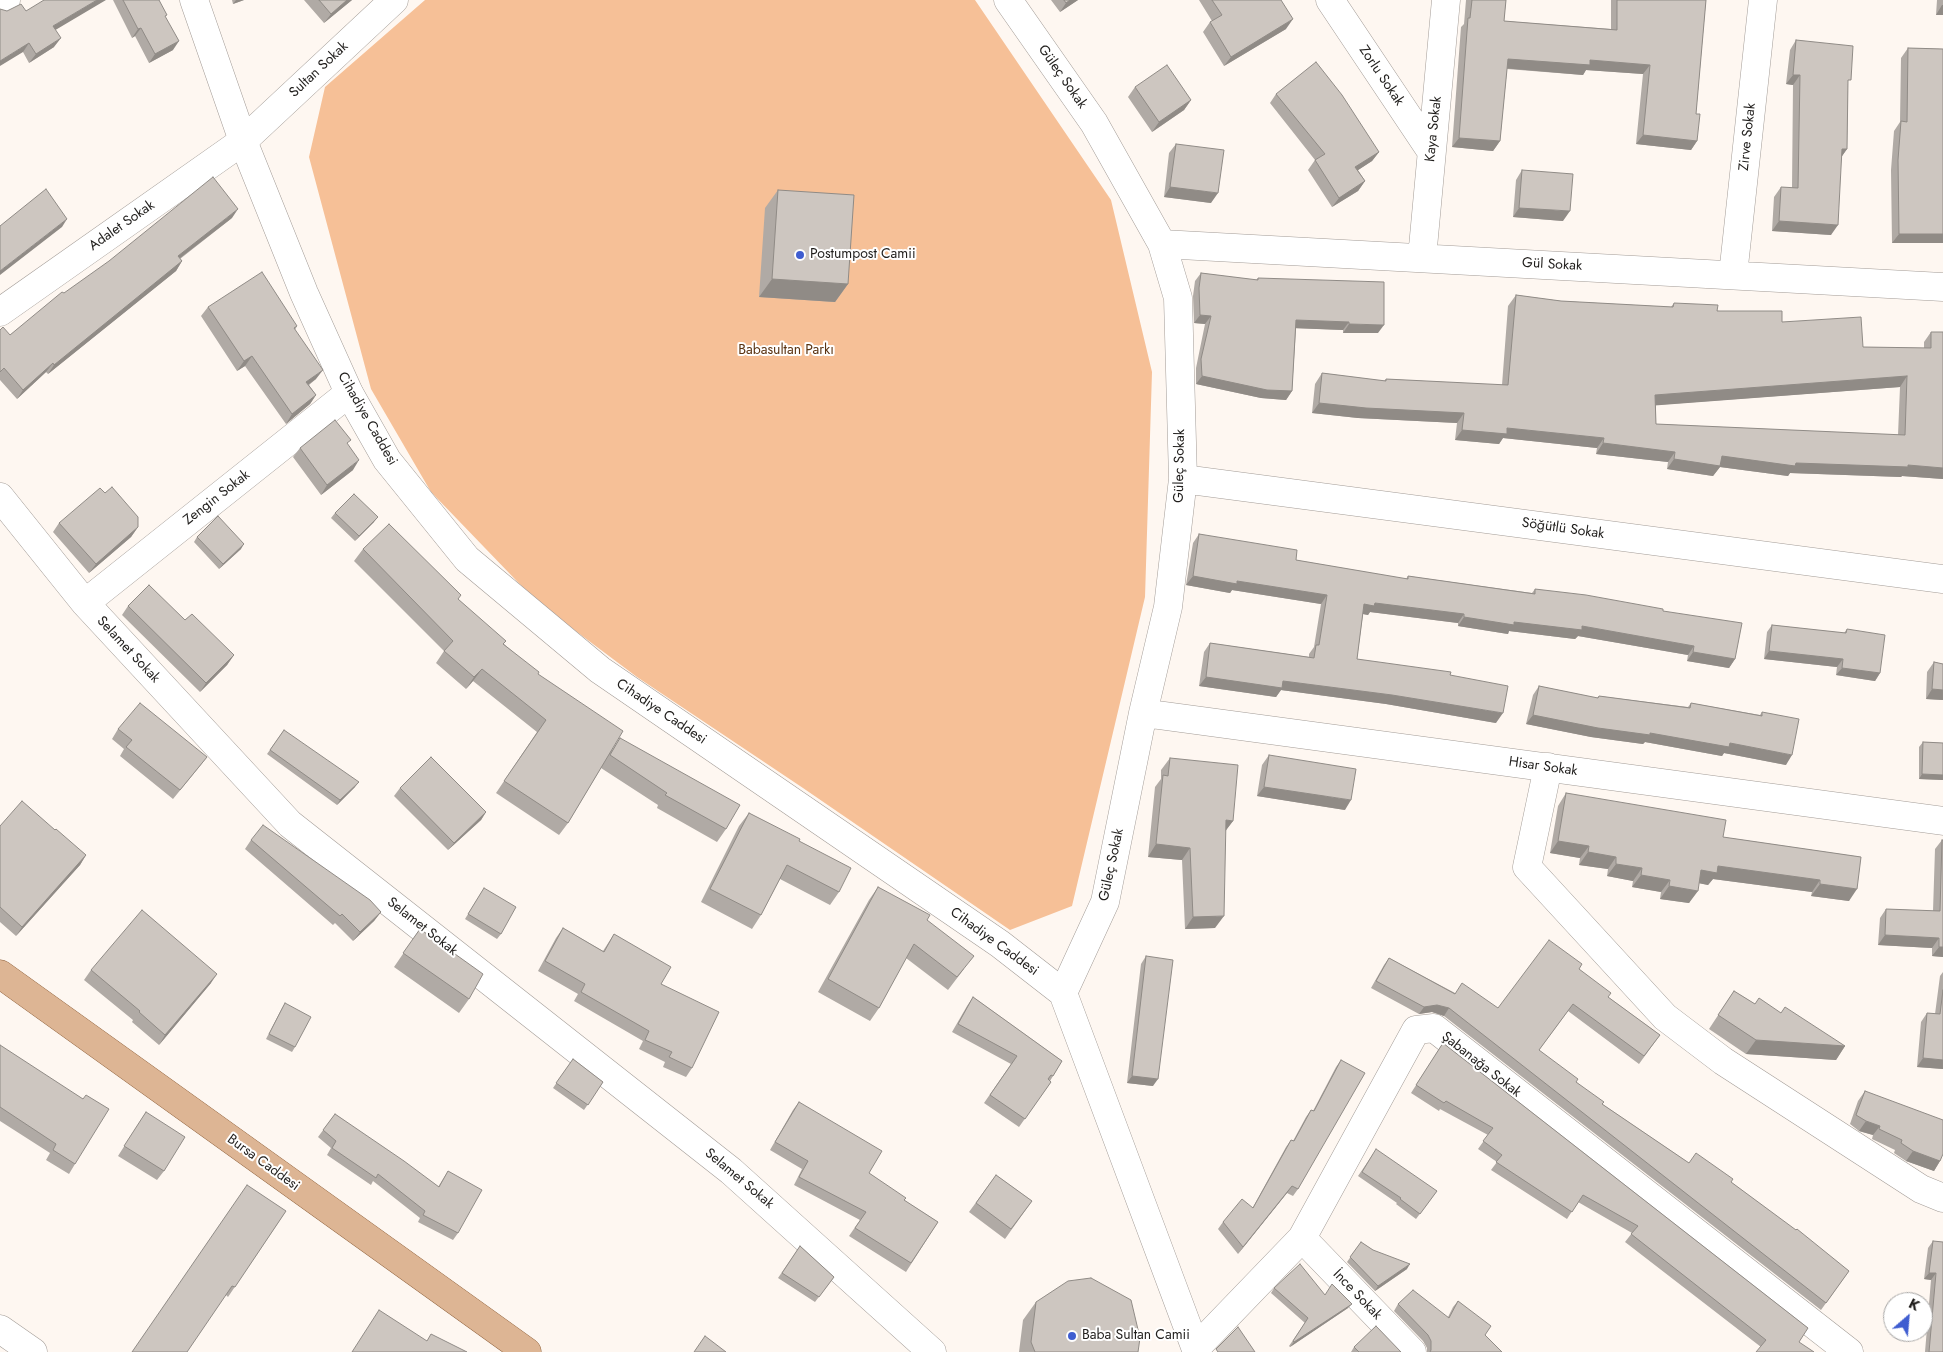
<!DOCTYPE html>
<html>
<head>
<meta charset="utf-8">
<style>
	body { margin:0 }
	#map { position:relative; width:1943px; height:1352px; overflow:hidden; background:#fef7f1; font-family:Jost,sans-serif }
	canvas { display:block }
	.north { position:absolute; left:1883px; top:1292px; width:50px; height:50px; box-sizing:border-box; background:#fff; border:1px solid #a6a5a4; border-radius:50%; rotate:27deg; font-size:14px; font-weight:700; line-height:20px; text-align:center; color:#201e1c }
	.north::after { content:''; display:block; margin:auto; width:18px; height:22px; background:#3f5dd0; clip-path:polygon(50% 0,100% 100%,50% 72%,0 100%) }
</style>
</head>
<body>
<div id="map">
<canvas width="1943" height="1352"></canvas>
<div class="north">K</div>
</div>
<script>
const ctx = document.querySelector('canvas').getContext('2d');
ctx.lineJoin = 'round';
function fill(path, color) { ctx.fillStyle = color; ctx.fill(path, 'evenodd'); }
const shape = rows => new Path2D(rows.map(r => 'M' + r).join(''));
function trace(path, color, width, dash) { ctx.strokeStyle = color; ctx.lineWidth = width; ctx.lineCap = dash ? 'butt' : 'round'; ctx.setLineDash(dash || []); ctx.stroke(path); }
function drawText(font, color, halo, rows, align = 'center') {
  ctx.font = font + ' Jost,sans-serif'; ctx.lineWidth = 4; ctx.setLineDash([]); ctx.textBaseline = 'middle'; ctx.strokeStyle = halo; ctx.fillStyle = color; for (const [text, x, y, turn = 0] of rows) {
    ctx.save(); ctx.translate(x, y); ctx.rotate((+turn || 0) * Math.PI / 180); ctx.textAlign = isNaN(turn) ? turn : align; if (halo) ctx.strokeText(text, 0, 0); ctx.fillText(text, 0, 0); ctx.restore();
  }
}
const green = shape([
	[425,0,975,0,1111,200,1152,372,1145,597,1072,906,1010,930,803,788,637,677,537,602,431,492,371,389,309,157,325,87]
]);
const street = shape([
	[1008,0,1094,123,1162,244,1178,298,1183,479,1168,607,1143,713,1105,902,1063,993],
	[1330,0,1431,151],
	[0,4,6,0],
	[1162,244,1943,287],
	[1422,258,1446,0],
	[1733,275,1763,0],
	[0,312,243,141,394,0],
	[1183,479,1943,579],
	[0,497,85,603,290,824,731,1171,932,1352],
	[85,603,349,393],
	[1143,713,1943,821],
	[1548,767,1527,867,1665,1017,1723,1061,1921,1189,1943,1198],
	[1302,1238,1412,1352],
	[0,1329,33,1352],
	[1196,1348,1302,1238,1416,1030,1434,1028,1849,1352]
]);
const secondary = shape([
	[194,0,243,141,304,293,349,393,387,460,467,559,600,670,1000,944,1063,993,1197,1352]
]);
const primary = shape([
	[0,974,527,1352]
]);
const wall = shape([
	[113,0,159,0,165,17,173,50,149,63,135,36,132,38],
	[232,0,244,0,233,4],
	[304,0,352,0,324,23],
	[1051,0,1078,0,1060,12],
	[1199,0,1281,0,1286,29,1224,66,1203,32,1210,22,1212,21],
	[1466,0,1506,0,1504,21,1611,29,1611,0,1706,0,1696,114,1697,141,1691,150,1636,144,1643,74,1586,70,1583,75,1507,69,1500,141,1493,151,1452,147,1461,27,1464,24],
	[1937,0,1943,0,1943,15,1936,15],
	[7,11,26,11,55,30,54,47,29,63,23,52],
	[1796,40,1848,84,1847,149,1842,156,1831,235,1772,231,1774,197,1781,187,1792,188,1793,85,1786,84,1790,50],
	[1908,48,1943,49,1943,243,1892,243,1891,170,1894,131,1900,122,1901,58],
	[1135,87,1191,100,1184,110,1152,132,1128,97],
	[1276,94,1379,152,1372,161,1358,170,1365,181,1358,191,1332,207,1308,170,1315,160,1270,103],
	[1176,144,1211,203,1164,197,1169,153],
	[1522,170,1563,221,1513,217,1516,180],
	[778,190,848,284,835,302,759,297,765,208],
	[232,218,180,259,182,261,176,271,48,374,46,372,17,399,0,380,0,330,10,335,64,293],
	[1201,273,1256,280,1258,278,1378,333,1343,333,1343,330,1296,328,1292,391,1286,400,1261,398,1196,384,1196,368,1205,324,1194,323,1193,296,1195,281],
	[1516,295,1561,301,1671,307,1674,303,1782,322,1863,347,1924,348,1924,342,1931,332,1943,332,1943,479,1902,476,1901,477,1790,473,1788,476,1720,467,1713,476,1667,469,1668,462,1596,454,1597,448,1503,438,1499,444,1455,440,1457,423,1358,418,1312,413,1315,384,1322,373,1384,381,1386,379,1502,385,1508,306],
	[1900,387,1898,435,1656,424,1656,405],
	[208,307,297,326,295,330,316,379,309,385,316,395,310,404,286,424,245,366,237,371,201,316],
	[347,445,353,470,321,495,293,457,300,448],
	[335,513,374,522,355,541,331,518],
	[59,523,138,527,131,537,89,573,53,532],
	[1199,534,1296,560,1406,579,1408,576,1532,593,1535,589,1663,611,1735,659,1729,668,1687,661,1688,655,1578,636,1575,639,1509,631,1508,634,1458,626,1458,623,1370,612,1368,615,1363,614,1357,659,1450,675,1496,723,1386,704,1281,690,1276,697,1199,686,1204,652,1210,643,1309,657,1309,654,1314,647,1321,604,1232,590,1230,593,1186,585,1193,543],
	[197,537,241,549,219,569,194,542],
	[363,549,458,599,504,644,538,674,612,750,620,738,726,829,717,842,657,808,658,805,601,768,568,823,559,835,496,793,537,732,473,681,466,689,436,663,444,651,354,561],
	[128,606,185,620,234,655,227,665,200,692,122,615],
	[1772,625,1844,633,1847,629,1880,673,1875,681,1836,675,1837,667,1764,659,1767,632],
	[1934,662,1943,664,1943,700,1926,699,1927,672],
	[1539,686,1597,698,1599,696,1688,707,1691,703,1760,715,1762,712,1786,765,1724,753,1722,756,1645,742,1643,744,1591,737,1526,724,1533,695],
	[118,729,207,757,200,766,173,799,120,756,124,749,112,739],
	[284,730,355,787,337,805,267,754],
	[1923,742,1943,743,1943,780,1919,779,1919,747],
	[1269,755,1345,810,1257,796,1262,765],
	[1170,758,1233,821,1225,831,1215,928,1185,929,1182,860,1148,857,1155,787,1161,779,1161,770],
	[400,788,486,812,481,820,448,850,394,796],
	[1566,793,1723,837,1861,857,1849,901,1811,896,1812,892,1713,879,1708,885,1699,883,1689,903,1660,899,1661,892,1632,887,1633,881,1607,876,1608,869,1579,865,1580,858,1550,853,1558,806],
	[749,813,799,841,839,892,830,905,780,879,761,915,752,929,701,902,739,826],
	[0,826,55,830,86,855,80,865,16,936,0,922],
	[251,840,381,912,374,921,353,941,335,923,333,925,245,849],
	[1942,840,1943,957,1932,956,1932,948,1878,945,1880,918,1886,909,1933,911,1935,849],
	[878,887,927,920,964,969,948,990,906,958,879,1008,870,1021,818,992,869,900],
	[484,888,501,934,497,939,465,919],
	[563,928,603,951,614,934,661,984,692,1068,686,1077,663,1067,665,1062,639,1049,643,1041,574,1001,578,994,538,971,556,938],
	[420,929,469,999,459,1013,394,967],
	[1146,956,1153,1086,1127,1083,1141,964],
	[1389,958,1455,993,1498,1008,1579,969,1608,997,1660,1035,1639,1064,1568,1011,1539,1050,1602,1104,1689,1163,1731,1182,1849,1271,1821,1310,1444,1016,1432,1012,1419,1014,1371,988,1384,965],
	[91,970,211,983,159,1045,132,1022,133,1020,84,980],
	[1943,972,1943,1069,1917,1067,1921,1022,1927,1013,1935,1014,1940,976],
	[1734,991,1755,1004,1781,1013,1845,1046,1836,1060,1746,1054,1709,1029],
	[973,997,1062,1061,1050,1081,1051,1082,1019,1127,984,1103,1011,1064,952,1032,967,1006],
	[285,1003,295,1047,292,1052,266,1039,282,1008],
	[1443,1043,1808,1328,1761,1347,1625,1242,1632,1233,1578,1202,1567,1219,1491,1170,1497,1162,1478,1149,1488,1135,1440,1109,1439,1111,1411,1093],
	[0,1045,75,1164,69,1174,46,1160,50,1153,0,1121],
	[573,1059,603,1082,584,1110,553,1088],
	[1341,1060,1298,1189,1293,1196,1287,1193,1238,1254,1218,1229,1223,1222,1253,1207,1286,1147,1291,1140,1293,1141,1306,1117,1311,1110,1313,1111,1336,1067],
	[1865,1091,1940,1161,1934,1171,1906,1161,1894,1153,1895,1150,1872,1139,1873,1135,1859,1131,1850,1124,1858,1101],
	[799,1102,869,1173,904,1200,938,1222,906,1272,849,1236,860,1220,794,1185,802,1169,770,1150,793,1110],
	[146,1112,164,1171,157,1180,118,1156],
	[335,1114,438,1187,448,1171,458,1233,453,1240,418,1222,420,1218,373,1181,371,1185,327,1155,331,1148,318,1137],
	[1373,1154,1437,1191,1416,1219,1396,1204,1397,1203,1358,1176],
	[996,1175,1032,1201,1005,1239,969,1212],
	[286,1211,228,1297,226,1295,132,1352],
	[1933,1241,1943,1352,1925,1352,1931,1280,1924,1279,1928,1248],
	[1361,1242,1373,1250,1407,1269,1375,1291,1347,1262],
	[800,1246,834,1277,815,1302,778,1278],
	[1274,1288,1325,1295,1348,1308,1290,1347,1289,1346,1305,1323,1271,1293],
	[1458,1301,1485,1335,1502,1352,1427,1352,1427,1348,1423,1341,1394,1311,1398,1304,1448,1317,1453,1307],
	[1036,1302,1138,1352,1019,1352,1023,1320],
	[1354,1347,1401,1352,1351,1352]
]);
const shadedWall = shape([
	[97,0,106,0,47,35,53,26],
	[236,0,244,0,233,4],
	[347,0,352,0,324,23,331,14],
	[1070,0,1078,0,1060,12,1066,3],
	[1942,5,1943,5,1943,15,1936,15],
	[1293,19,1286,29,1224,66,1231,57],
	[141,28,135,36,132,38,138,29],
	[61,38,54,47,29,63,36,54],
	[179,41,173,50,149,63,155,54],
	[29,43,23,52,0,66,0,61],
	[1508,59,1590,60,1650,65,1643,74,1586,70,1583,75,1502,68],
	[1793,75,1800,75,1793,85,1786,84],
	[1191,100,1184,110,1152,132,1159,122],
	[1643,135,1697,141,1691,150,1636,144],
	[1459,138,1500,141,1493,151,1452,147],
	[1842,149,1847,149,1840,159],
	[1379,152,1372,161,1349,176,1355,167],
	[1365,181,1358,191,1332,207,1339,198],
	[1170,187,1218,193,1211,203,1164,197],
	[1519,208,1570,211,1563,221,1513,217],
	[238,209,232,218,171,265,178,256],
	[67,219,62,227,0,275,0,271],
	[1779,221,1838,225,1831,235,1772,231],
	[1899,234,1943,234,1943,243,1892,243],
	[182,261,176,271,48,374,54,365],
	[772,279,848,284,835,302,759,297],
	[1200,315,1211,316,1205,324,1194,323],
	[1296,320,1349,322,1343,330,1290,328],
	[1349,324,1384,325,1378,333,1343,333],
	[252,356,245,366,237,371,244,361],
	[53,363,46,372,17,399,23,390],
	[323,370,316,379,299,391,306,382],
	[1202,376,1292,391,1286,400,1261,398,1196,384],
	[1907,376,1900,387,1648,406,1655,395],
	[316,395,310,404,286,424,292,414],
	[1319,403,1464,413,1457,423,1358,418,1312,413],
	[1507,428,1604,438,1597,448,1503,438,1499,444,1455,440,1462,430],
	[1603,443,1675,452,1668,462,1596,454],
	[1722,456,1796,463,1908,465,1943,468,1943,479,1902,476,1901,477,1790,473,1788,476,1720,467,1713,476,1667,469,1674,459],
	[359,460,353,470,321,495,327,485],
	[378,517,374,522,355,541,359,536],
	[138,527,131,537,89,573,96,564],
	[244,544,241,549,219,569,223,564],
	[1193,576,1237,581,1327,595,1321,604,1232,590,1230,593,1186,585],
	[1375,603,1464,614,1458,623,1370,612,1368,615,1358,613,1364,604],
	[1464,617,1514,622,1582,626,1694,646,1688,655,1578,636,1575,639,1509,631,1508,634,1458,626],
	[1769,651,1843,659,1837,667,1764,659],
	[1693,652,1735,659,1729,668,1687,661],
	[234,655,227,665,200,692,206,683],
	[1842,668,1880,673,1875,681,1836,675],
	[482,669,473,681,466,689,474,677],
	[1206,677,1283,681,1392,695,1503,713,1496,723,1386,704,1281,690,1276,697,1199,686],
	[1932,689,1943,690,1943,700,1926,699],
	[1533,715,1650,733,1730,743,1792,755,1786,765,1724,753,1722,756,1645,742,1643,744,1591,737,1526,724],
	[1922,774,1943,775,1943,780,1919,779],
	[359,782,355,787,337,805,340,800],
	[1264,787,1351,800,1345,810,1257,796],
	[486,812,481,820,448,850,454,843],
	[1226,820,1233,821,1224,833],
	[1558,841,1589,846,1580,858,1550,853],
	[1156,844,1190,848,1182,860,1148,857],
	[1588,852,1616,857,1608,869,1579,865],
	[86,855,80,865,16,936,22,927],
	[1616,864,1642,868,1633,881,1607,876],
	[1718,866,1820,880,1812,892,1713,879,1708,885,1693,882,1701,870],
	[1641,875,1670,880,1661,892,1632,887],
	[1820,884,1857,889,1849,901,1811,896],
	[1669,886,1698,891,1689,903,1660,899],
	[381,912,374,921,353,941,360,932],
	[1224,916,1215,928,1185,929,1193,917],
	[1885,935,1939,938,1932,948,1878,945],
	[1939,947,1943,947,1943,957,1932,956],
	[217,974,211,983,159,1045,165,1035],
	[1437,1005,1449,1008,1444,1016,1432,1012,1419,1014,1424,1007],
	[1756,1040,1845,1046,1836,1060,1746,1054],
	[1923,1058,1943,1060,1943,1069,1917,1067],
	[1132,1076,1158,1079,1153,1086,1127,1083],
	[1866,1121,1880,1126,1873,1135,1859,1131],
	[1913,1151,1940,1161,1934,1171,1906,1161],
	[1292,1186,1287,1193,1238,1254,1243,1247],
	[1410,1264,1407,1269,1375,1291,1378,1286],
	[1929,1273,1936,1273,1931,1280,1924,1279],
	[1352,1304,1348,1308,1290,1347,1294,1342]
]);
const building = shape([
	[44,0,97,0,53,26,61,38,36,54,29,43,0,61,0,9,7,11,21,4,26,11,44,0],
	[123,0,159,0,167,15,165,16,179,41,155,54,141,28,138,29,123,0],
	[319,0,347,0,331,14,319,0],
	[1064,0,1070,0,1066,3,1064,0],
	[1212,0,1281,0,1293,19,1231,57,1210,22,1222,15,1212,0],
	[1472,0,1506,0,1504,21,1617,30,1617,0,1706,0,1696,114,1700,114,1697,141,1643,135,1650,65,1590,60,1590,65,1508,59,1500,141,1459,138,1468,18,1470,18,1472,0],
	[1796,40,1853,46,1851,80,1848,80,1847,149,1842,149,1838,225,1779,221,1781,187,1798,188,1800,75,1793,75,1796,40],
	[1908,48,1943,49,1943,234,1899,234,1898,160,1901,121,1907,122,1908,48],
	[1316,62,1342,95,1379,152,1355,167,1365,181,1339,198,1315,160,1325,154,1276,94,1316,62],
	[1167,65,1191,100,1159,122,1135,87,1167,65],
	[1176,144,1224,150,1218,193,1170,187,1176,144],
	[1522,170,1573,174,1570,211,1519,208,1522,170],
	[213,177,238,209,178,256,182,261,54,365,53,363,23,390,4,368,0,372,0,330,3,327,10,335,62,292,64,293,109,261,213,177],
	[46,189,67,219,0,271,0,226,46,189],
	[778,190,854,195,848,284,772,279,778,190],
	[262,272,297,326,294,328,323,370,306,382,316,395,292,414,252,356,244,361,208,307,262,272],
	[1201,273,1258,280,1258,278,1384,282,1384,325,1349,324,1349,322,1296,320,1292,391,1267,390,1202,376,1201,359,1211,316,1200,315,1199,288,1201,273],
	[1516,295,1561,301,1673,307,1674,303,1718,305,1717,311,1782,311,1782,322,1861,317,1863,347,1931,348,1931,332,1943,332,1943,468,1908,465,1908,467,1796,463,1795,466,1722,456,1720,466,1674,459,1675,452,1603,443,1604,438,1507,428,1507,434,1462,430,1464,413,1366,408,1319,403,1322,373,1386,381,1386,379,1508,385,1516,295],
	[1907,376,1905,435,1656,424,1655,395,1907,376],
	[335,420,351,440,347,443,359,460,327,485,300,448,335,420],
	[112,487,138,517,138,527,96,564,59,523,100,488,105,493,112,487],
	[354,494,378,517,359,536,335,513,354,494],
	[218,516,244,544,223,564,197,537,218,516],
	[389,524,461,595,458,599,506,641,503,644,539,672,538,674,623,731,568,823,504,781,546,720,482,669,474,677,444,651,453,641,363,549,389,524],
	[1199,534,1297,550,1296,560,1408,579,1408,576,1535,594,1535,589,1586,595,1663,609,1663,611,1742,623,1735,659,1693,652,1694,646,1582,626,1582,630,1514,622,1514,625,1464,617,1464,614,1375,603,1374,606,1364,604,1357,659,1451,672,1450,675,1508,686,1503,713,1392,695,1283,681,1282,688,1206,677,1210,643,1314,658,1316,645,1319,645,1327,595,1237,581,1237,584,1193,576,1199,534],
	[149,585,185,620,192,614,234,655,206,683,128,606,149,585],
	[1772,625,1846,633,1847,629,1885,635,1880,673,1842,668,1843,659,1769,651,1772,625],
	[1934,662,1943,664,1943,690,1932,689,1934,662],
	[1539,686,1598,698,1599,696,1690,708,1691,703,1762,716,1762,712,1799,719,1792,755,1730,743,1729,747,1650,733,1650,735,1598,728,1533,715,1539,686],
	[140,703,207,757,180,790,126,747,132,740,118,729,140,703],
	[284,730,359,782,340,800,270,750,284,730],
	[620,738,740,805,726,829,665,795,667,793,610,755,620,738],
	[1923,742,1943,743,1943,775,1922,774,1923,742],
	[1269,755,1356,769,1351,800,1264,787,1269,755],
	[431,757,486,812,454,843,400,788,431,757],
	[1170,758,1238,765,1233,821,1226,820,1224,916,1193,917,1190,848,1156,844,1163,775,1168,776,1170,758],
	[1566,793,1726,820,1723,837,1861,857,1857,889,1820,884,1820,880,1718,866,1717,873,1701,870,1698,891,1669,886,1670,880,1641,875,1642,868,1616,864,1616,857,1588,852,1589,846,1558,841,1566,793],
	[22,801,55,830,56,829,86,855,22,927,0,907,0,826,22,801],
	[749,813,800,839,799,841,851,868,839,892,787,865,761,915,710,889,749,813],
	[263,825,370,900,381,912,360,932,342,914,340,916,251,840,263,825],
	[1942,840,1943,840,1943,947,1939,947,1939,938,1885,935,1886,909,1940,911,1942,840],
	[878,887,930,915,927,920,974,956,957,977,914,944,879,1008,828,979,878,887],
	[484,888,516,907,501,934,468,914,484,888],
	[142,910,217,974,165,1035,139,1012,140,1011,91,970,142,910],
	[563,928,604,952,614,934,671,967,661,984,719,1012,692,1068,669,1057,672,1052,645,1040,649,1031,581,992,585,984,545,961,563,928],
	[420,929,483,974,469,999,403,953,420,929],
	[1549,940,1582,964,1579,969,1611,993,1608,997,1660,1035,1644,1056,1573,1004,1539,1050,1578,1079,1576,1082,1604,1102,1602,1104,1689,1163,1696,1153,1733,1179,1731,1182,1796,1230,1797,1229,1849,1271,1826,1303,1449,1008,1437,1005,1424,1007,1376,981,1389,958,1455,994,1462,983,1498,1008,1549,940],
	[1146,956,1173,960,1158,1079,1132,1076,1146,956],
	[1943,990,1943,1060,1923,1058,1927,1013,1940,1014,1943,990],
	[1734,991,1755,1004,1759,998,1781,1013,1785,1007,1845,1046,1756,1040,1718,1015,1734,991],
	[973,997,1062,1061,1053,1076,1051,1075,1048,1079,1051,1082,1025,1119,990,1095,1017,1056,958,1024,973,997],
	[285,1003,311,1017,295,1047,269,1034,285,1003],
	[1443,1043,1808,1328,1799,1342,1814,1352,1756,1352,1766,1340,1631,1234,1638,1226,1583,1195,1572,1212,1496,1162,1502,1155,1483,1141,1493,1128,1446,1101,1444,1103,1416,1085,1443,1043],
	[0,1045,83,1099,86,1095,109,1109,75,1164,53,1150,56,1144,0,1107,0,1045],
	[573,1059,603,1082,588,1105,556,1083,573,1059],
	[1341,1060,1365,1073,1298,1189,1292,1186,1243,1247,1223,1222,1242,1199,1253,1208,1291,1140,1294,1141,1311,1110,1314,1111,1341,1060],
	[1865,1091,1943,1120,1943,1154,1940,1161,1913,1151,1901,1143,1902,1140,1879,1129,1880,1126,1866,1121,1856,1115,1865,1091],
	[799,1102,882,1151,869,1173,906,1198,904,1200,938,1222,911,1263,855,1228,866,1212,799,1177,808,1161,775,1142,799,1102],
	[146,1112,185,1137,164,1171,124,1146,146,1112],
	[335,1114,404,1161,439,1187,448,1171,482,1190,458,1233,423,1215,425,1211,378,1174,376,1178,332,1148,336,1141,323,1130,335,1114],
	[1376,1149,1437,1191,1420,1214,1400,1199,1401,1198,1362,1172,1376,1149],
	[996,1175,1032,1201,1011,1229,976,1203,996,1175],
	[247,1185,286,1211,235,1287,232,1286,187,1352,132,1352,247,1185],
	[1933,1241,1943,1242,1943,1352,1929,1352,1936,1273,1929,1273,1933,1241],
	[1361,1242,1373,1250,1410,1264,1378,1286,1350,1257,1361,1242],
	[800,1246,834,1277,819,1297,782,1273,800,1246],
	[1300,1264,1325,1295,1332,1284,1352,1304,1294,1342,1293,1341,1308,1318,1274,1288,1300,1264],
	[1091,1278,1131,1300,1140,1338,1138,1352,1035,1352,1031,1342,1036,1302,1068,1281,1091,1278],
	[1413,1290,1449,1318,1458,1301,1491,1326,1485,1335,1502,1352,1430,1352,1431,1350,1431,1341,1428,1335,1398,1304,1413,1290],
	[379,1310,427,1341,431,1334,467,1352,352,1352,379,1310],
	[1376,1326,1401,1352,1359,1352,1354,1347,1376,1326],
	[1238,1327,1255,1352,1218,1352,1216,1349,1238,1327],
	[705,1336,726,1352,694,1352,705,1336]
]);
const markers = [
	[800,255,5,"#3f5dd0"],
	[1072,1336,5,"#3f5dd0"]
];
const streetNames = [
	["Sultan Sokak",319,70,-43],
	["Zorlu Sokak",1381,76,56],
	["Güleç Sokak",1062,77,55],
	["Kaya Sokak",1434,129,-84],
	["Zirve Sokak",1748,137,-84],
	["Adalet Sokak",122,226,-35],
	["Gül Sokak",1552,265,3],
	["Cihadiye Caddesi",367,419,60],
	["Güleç Sokak",1180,466,-89],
	["Zengin Sokak",217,498,-38],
	["Söğütlü Sokak",1563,529,8],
	["Selamet Sokak",128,650,47],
	["Cihadiye Caddesi",661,712,34],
	["Hisar Sokak",1543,767,8],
	["Güleç Sokak",1112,865,-78],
	["Selamet Sokak",422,927,38],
	["Cihadiye Caddesi",994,942,36],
	["Şabanağa Sokak",1481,1065,38],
	["Bursa Caddesi",263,1163,36],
	["Selamet Sokak",739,1179,40],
	["İnce Sokak",1357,1295,46]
];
const poiNames = [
	["Postumpost Camii",810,255],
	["Baba Sultan Camii",1082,1336]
];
const parkNames = [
	["Babasultan Parkı",786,351]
];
fill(green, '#f6c097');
trace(street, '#a39c97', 29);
trace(secondary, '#a39c97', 29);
trace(primary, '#8d603b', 29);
trace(street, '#fff', 28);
trace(secondary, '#fff', 28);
trace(primary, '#ddb594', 28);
fill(wall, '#b0aaa5');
fill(shadedWall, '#908b86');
fill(building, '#cdc6c0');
trace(building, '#908b86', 1);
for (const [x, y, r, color] of markers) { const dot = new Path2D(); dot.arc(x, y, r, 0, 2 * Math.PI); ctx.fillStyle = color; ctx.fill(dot); trace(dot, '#fff', 2); }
drawText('14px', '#201e1c', '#fff', streetNames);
drawText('14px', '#201e1c', '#fff', poiNames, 'left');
drawText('14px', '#5a3311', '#fff', parkNames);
</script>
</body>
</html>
